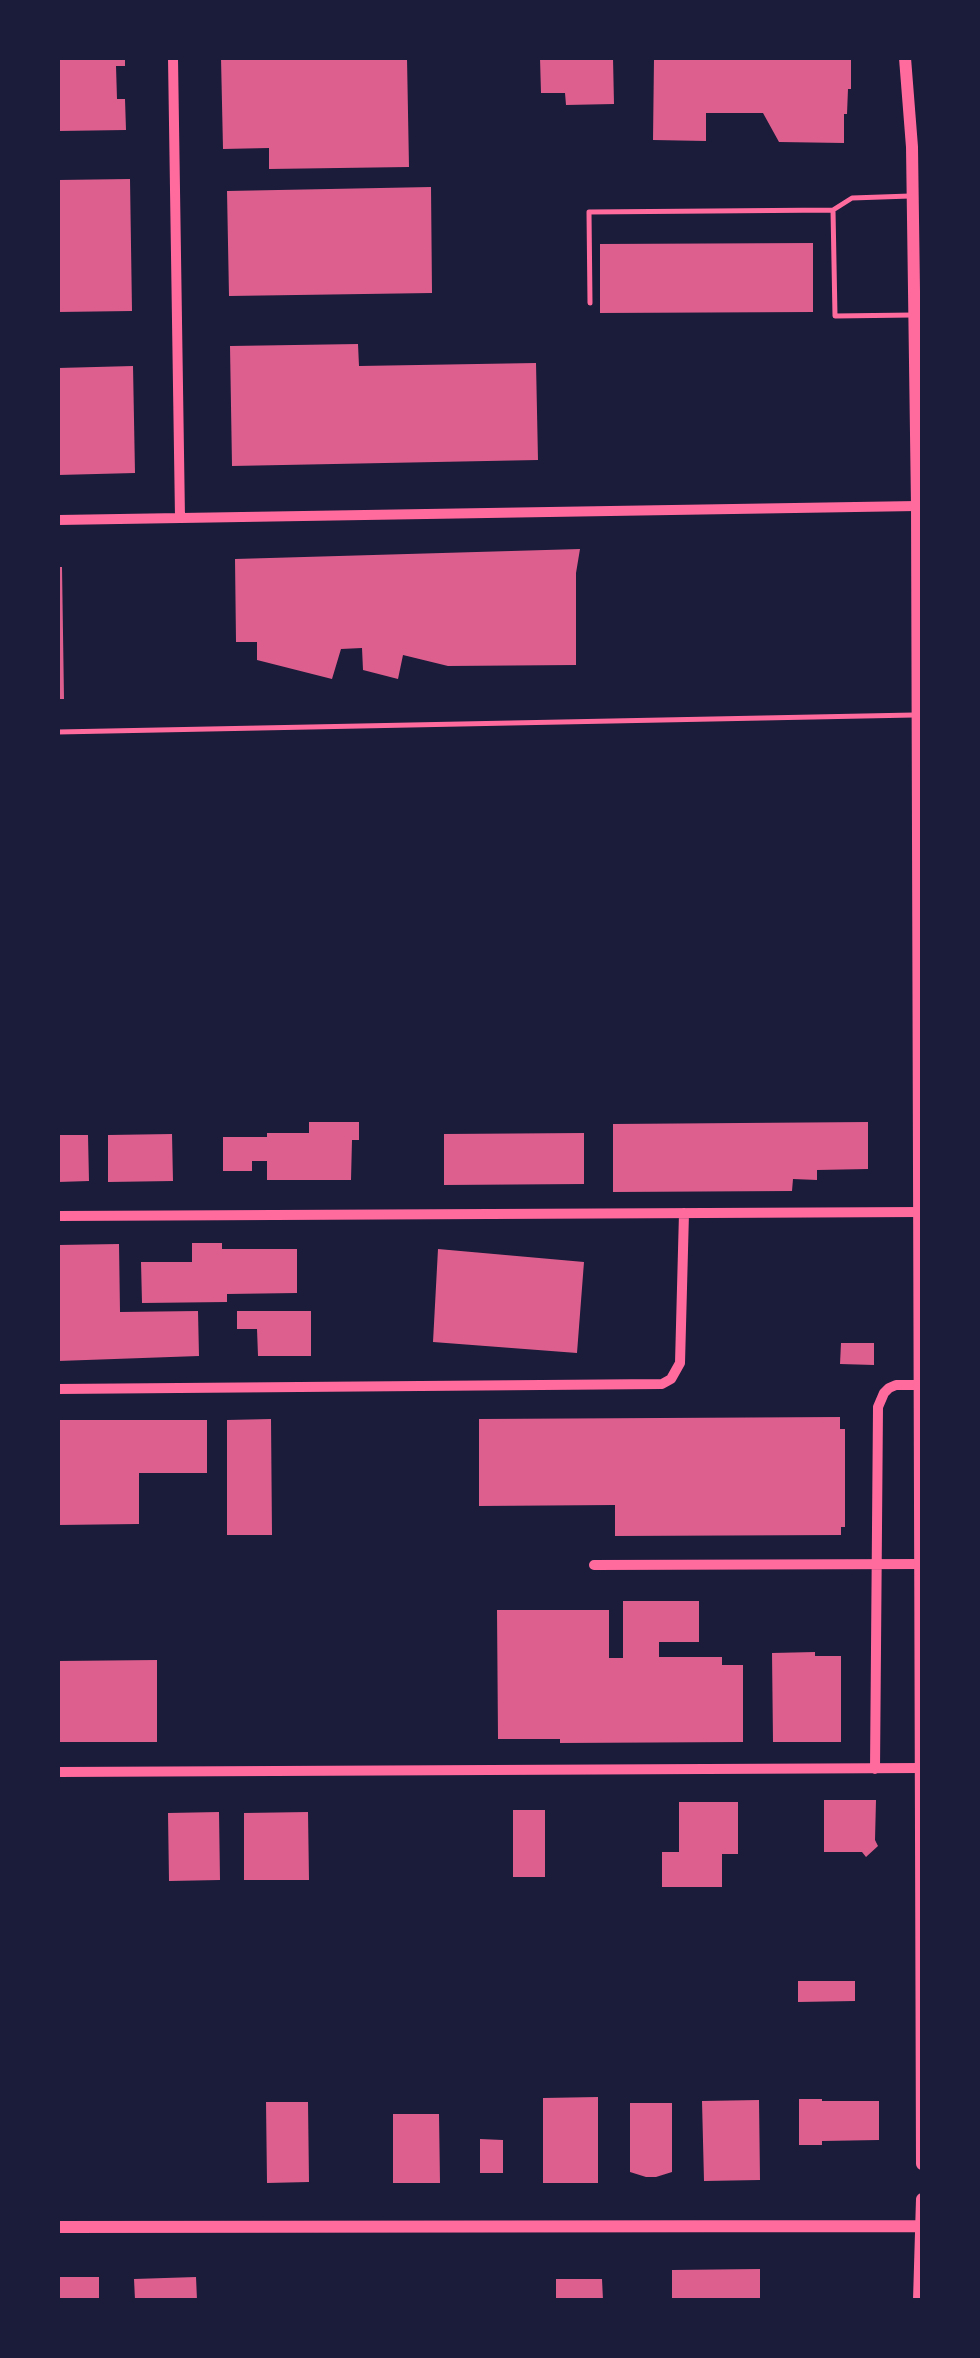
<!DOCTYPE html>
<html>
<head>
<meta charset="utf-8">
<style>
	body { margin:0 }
	#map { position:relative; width:980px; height:2358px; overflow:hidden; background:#1b1b3a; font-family:"DejaVu Sans",sans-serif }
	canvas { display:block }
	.frame { position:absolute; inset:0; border:60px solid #1b1b3a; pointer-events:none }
</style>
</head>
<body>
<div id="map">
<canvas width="980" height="2358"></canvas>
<div class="frame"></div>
</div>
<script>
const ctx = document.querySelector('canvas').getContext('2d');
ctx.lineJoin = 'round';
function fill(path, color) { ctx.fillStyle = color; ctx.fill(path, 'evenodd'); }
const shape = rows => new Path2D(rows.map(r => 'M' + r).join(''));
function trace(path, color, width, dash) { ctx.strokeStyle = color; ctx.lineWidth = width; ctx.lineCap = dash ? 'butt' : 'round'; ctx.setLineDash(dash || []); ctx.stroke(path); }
const building = shape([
	[58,58,125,58,125,66,116,66,117,99,125,99,126,130,58,131],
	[221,58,407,58,409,167,269,169,269,148,223,149],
	[540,58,613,58,614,104,566,105,565,93,541,93],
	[654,58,851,58,851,89,848,89,847,114,844,114,844,143,779,142,763,113,706,113,706,141,653,140],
	[130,179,132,311,58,312,58,180],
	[431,187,432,293,229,296,227,191],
	[813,243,813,312,600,313,600,244],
	[358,344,359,366,536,363,538,460,232,466,230,346],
	[133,366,135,473,58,475,58,368],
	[580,549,576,573,576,665,448,666,403,655,398,679,363,670,362,648,341,649,332,679,257,660,257,642,236,642,235,559],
	[58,567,62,567,64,699,58,699],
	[309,1122,359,1122,359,1140,352,1140,351,1180,267,1180,267,1161,252,1161,252,1171,223,1171,223,1137,267,1137,267,1133,309,1133],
	[868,1122,868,1169,817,1170,817,1180,793,1179,792,1191,613,1192,613,1124],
	[584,1133,584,1184,444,1185,444,1134],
	[172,1134,173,1181,108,1182,108,1135],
	[58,1135,88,1135,89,1181,58,1182],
	[192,1243,222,1243,222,1249,297,1249,297,1293,227,1294,227,1302,142,1303,141,1262,192,1262],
	[119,1244,120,1312,198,1311,199,1356,58,1361,58,1245],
	[438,1249,584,1262,577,1353,433,1342],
	[237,1311,311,1311,311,1356,258,1356,257,1329,237,1329],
	[841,1343,874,1343,874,1365,840,1364],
	[840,1417,840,1429,845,1429,845,1527,841,1527,841,1535,615,1536,615,1505,479,1506,479,1419],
	[271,1419,272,1535,227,1535,227,1420],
	[58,1420,207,1420,207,1473,139,1473,139,1524,58,1525],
	[623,1601,699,1601,699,1642,659,1642,659,1657,722,1657,722,1665,743,1665,743,1742,560,1743,560,1739,498,1739,497,1610,609,1610,609,1658,623,1658],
	[815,1652,815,1656,841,1656,841,1742,773,1742,772,1653],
	[157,1660,157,1742,58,1742,58,1661],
	[824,1800,876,1800,875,1840,878,1846,866,1857,862,1852,824,1852],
	[679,1802,738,1802,738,1854,722,1854,722,1887,662,1887,662,1852,679,1852],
	[513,1810,545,1810,545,1877,513,1877],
	[219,1812,220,1880,169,1881,168,1813],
	[308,1812,309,1880,244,1880,244,1813],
	[798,1981,855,1981,855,2001,798,2002],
	[598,2097,598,2183,543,2183,543,2098],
	[799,2099,822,2099,822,2101,879,2101,879,2140,822,2141,822,2145,799,2145],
	[759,2100,760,2180,704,2181,702,2101],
	[266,2102,308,2102,309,2182,267,2183],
	[630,2103,672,2103,672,2172,656,2177,646,2177,630,2172],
	[393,2114,439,2114,440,2183,393,2183],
	[480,2139,503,2140,503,2173,480,2173],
	[760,2269,760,2300,672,2300,672,2270],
	[58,2277,99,2277,99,2300,58,2300],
	[196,2277,197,2300,135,2300,134,2279],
	[556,2279,602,2279,603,2300,556,2300]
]);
const service = shape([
	[910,196,852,198,833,210,835,316,913,315],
	[590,303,589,212,833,210],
	[58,732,914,715]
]);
const minor = shape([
	[173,58,180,518],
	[58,520,917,506],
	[58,1216,922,1212],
	[58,1389,662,1384,671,1379,680,1363,684,1213],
	[594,1565,922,1564],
	[875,1769,878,1407,884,1393,889,1388,896,1385,920,1385],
	[58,1772,922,1768]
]);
const tertiary = shape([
	[905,58,912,147,917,506,922,2164],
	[58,2227,922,2226],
	[919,2300,922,2199]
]);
fill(building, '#dd5f8e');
trace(service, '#ff6b9d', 5);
trace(minor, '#ff6b9d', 10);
trace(tertiary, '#ff6b9d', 12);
</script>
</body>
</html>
